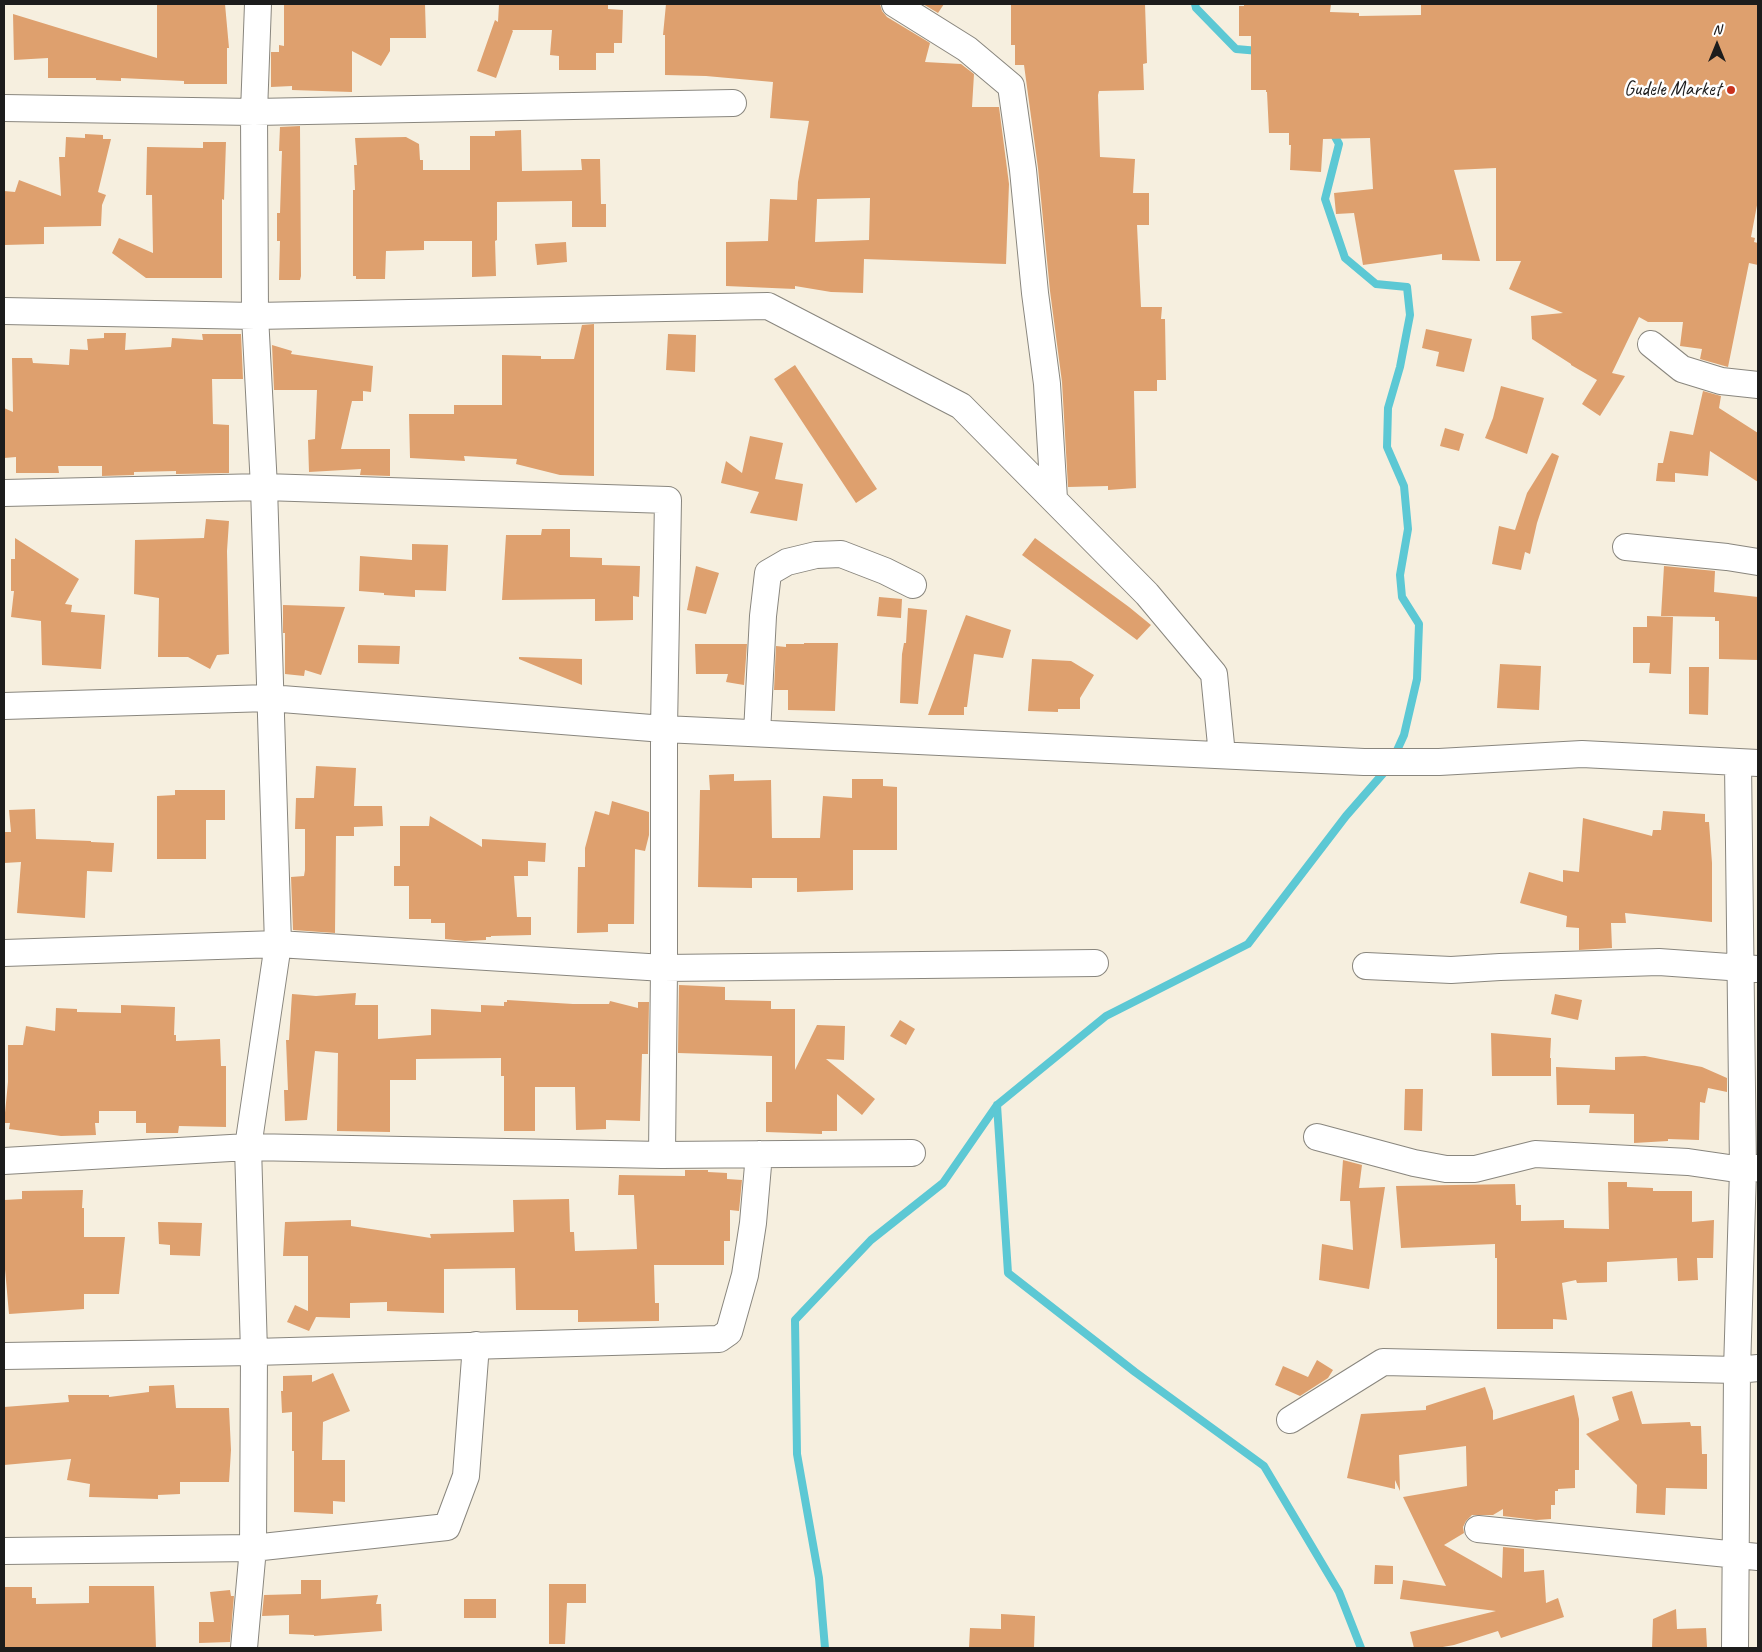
<!DOCTYPE html>
<html>
<head>
<meta charset="utf-8">
<style>
	body { margin:0 }
	#map { position:relative; width:1762px; height:1652px; overflow:hidden; background:#f6efdf; font-family:Caveat,sans-serif }
	canvas { display:block }
	.frame { position:absolute; inset:0; border:5px solid #1c1c1c; pointer-events:none }
	.north { position:absolute; left:1692px; top:20px; width:50px; height:50px; -webkit-text-stroke:4px #fff; paint-order:stroke; rotate:0deg; font-size:14px; font-weight:700; line-height:20px; text-align:center; color:#1c1c1c }
	.north::after { content:''; display:block; margin:auto; width:18px; height:22px; background:#1c1c1c; clip-path:polygon(50% 0,100% 100%,50% 72%,0 100%) }
</style>
</head>
<body>
<div id="map">
<canvas width="1762" height="1652"></canvas>
<div class="frame"></div>
<div class="north">N</div>
</div>
<script>
const ctx = document.querySelector('canvas').getContext('2d');
ctx.lineJoin = 'round';
const shape = rows => new Path2D(rows.map(r => 'M' + r).join(''));
function trace(path, color, width, dash) { ctx.strokeStyle = color; ctx.lineWidth = width; ctx.lineCap = dash ? 'butt' : 'round'; ctx.setLineDash(dash || []); ctx.stroke(path); }
function fill(path, color) { ctx.fillStyle = color; ctx.fill(path, 'evenodd'); }
function drawText(font, color, halo, rows, align = 'center') {
  ctx.font = font + ' Caveat,sans-serif'; ctx.lineWidth = 5; ctx.setLineDash([]); ctx.textBaseline = 'middle'; ctx.strokeStyle = halo; ctx.fillStyle = color; for (const [text, x, y, turn = 0] of rows) {
    ctx.save(); ctx.translate(x, y); ctx.rotate((+turn || 0) * Math.PI / 180); ctx.textAlign = isNaN(turn) ? turn : align; if (halo) ctx.strokeText(text, 0, 0); ctx.fillText(text, 0, 0); ctx.restore();
  }
}
const stream = shape([
	[1195,4,1196,8,1236,49,1259,51],
	[1332,131,1339,144,1325,199,1345,258,1376,284,1407,287,1410,315,1400,367,1388,408,1387,447,1404,486,1408,529,1400,575,1402,597,1419,624,1417,679,1404,735,1394,757],
	[997,1105,1008,1273,1135,1372,1264,1466,1339,1592,1361,1648],
	[825,1648,819,1578,797,1454,795,1320,871,1240,943,1183,997,1105,1106,1016,1248,944,1346,816,1387,769]
]);
const building = shape([
	[157,4,225,4,229,48,227,48,227,84,184,84,184,81,121,78,121,81,96,80,96,78,48,78,48,58,14,60,13,14,157,58],
	[284,4,425,4,426,38,390,38,390,51,381,66,352,51,352,92,292,90,292,86,271,87,271,52,279,52,279,45,284,46],
	[499,4,608,4,608,9,623,10,622,43,614,43,614,53,596,53,596,70,559,70,559,56,550,55,552,30,512,30,513,31,496,78,477,71,495,20,498,22],
	[666,4,880,4,882,11,887,17,930,43,925,62,961,64,974,74,972,107,999,107,1009,184,1006,264,864,259,863,293,831,292,795,286,795,289,726,286,726,242,768,241,770,199,797,200,798,182,809,121,770,118,773,82,706,76,665,75,665,35,663,35],
	[870,198,869,240,815,242,817,199],
	[923,4,944,4,938,13],
	[1011,4,1145,4,1147,63,1143,64,1144,90,1099,91,1098,95,1100,157,1135,159,1133,193,1149,193,1149,225,1137,225,1141,307,1162,307,1161,319,1165,319,1166,380,1157,380,1157,391,1134,391,1136,488,1108,490,1108,486,1068,487,1062,382,1050,291,1038,168,1024,65,1015,65,1015,45,1011,45],
	[1244,4,1331,4,1330,12,1359,13,1359,16,1421,15,1421,4,1758,4,1758,200,1751,237,1755,238,1754,242,1758,243,1758,265,1749,263,1728,367,1700,359,1702,349,1680,346,1683,322,1648,322,1639,317,1612,373,1625,376,1600,416,1582,404,1597,380,1571,365,1571,364,1532,339,1531,316,1563,313,1509,289,1521,261,1496,261,1496,168,1454,170,1480,261,1442,260,1442,254,1363,265,1354,213,1336,214,1334,193,1373,189,1370,138,1323,139,1321,172,1290,170,1291,145,1289,145,1289,133,1269,133,1267,92,1266,92,1266,90,1251,90,1251,36,1239,36,1239,6,1244,6],
	[300,126,301,276,300,280,279,280,280,241,277,241,277,213,280,213,282,151,279,151,280,127],
	[521,130,522,171,582,170,581,159,600,159,601,204,606,204,606,227,572,227,572,201,497,202,497,240,495,241,496,276,472,277,472,241,424,241,424,250,386,251,385,279,356,279,356,276,353,276,353,190,355,190,354,165,357,165,355,138,406,137,419,144,420,160,423,160,423,170,470,170,470,136,495,136,495,131],
	[85,134,103,135,103,139,111,139,98,192,106,195,102,205,101,226,44,227,44,244,4,245,4,191,15,192,19,180,61,196,59,157,65,157,66,137,85,138],
	[203,142,226,142,224,200,222,199,222,278,146,278,112,253,119,238,153,253,152,195,146,195,147,147,203,148],
	[566,242,567,262,537,265,535,244],
	[594,324,594,476,560,475,516,464,517,459,464,456,465,461,410,458,409,414,454,414,454,405,502,405,502,355,541,356,541,359,574,359,582,325],
	[1426,329,1472,339,1464,372,1436,366,1439,352,1422,348],
	[104,333,126,333,125,350,171,347,172,338,203,340,202,334,241,334,243,379,212,379,213,424,229,425,229,473,176,474,176,471,134,472,134,475,102,476,102,466,58,466,59,473,16,473,16,457,4,458,4,408,13,412,12,358,32,358,33,363,69,365,70,349,88,350,87,339,104,338],
	[668,334,696,335,695,372,666,370],
	[272,345,292,351,291,354,373,366,371,392,363,391,363,401,352,401,341,449,390,449,390,476,360,475,361,469,309,472,308,440,315,439,317,390,274,390],
	[795,365,877,489,856,503,774,379],
	[1501,386,1544,398,1527,454,1485,438,1493,418],
	[1703,391,1721,396,1719,408,1758,433,1758,482,1710,451,1708,476,1675,473,1675,482,1656,481,1658,463,1663,463,1670,431,1693,435],
	[1445,428,1464,434,1459,451,1440,446],
	[750,436,783,443,775,479,803,484,797,521,750,513,759,492,721,483,726,461,742,473],
	[1552,453,1559,456,1537,523,1530,554,1525,552,1521,570,1492,564,1499,526,1515,530,1527,493],
	[206,519,229,521,227,551,229,654,217,655,210,669,188,657,158,657,159,598,134,594,135,540,204,538],
	[542,529,570,529,570,557,602,558,602,565,640,566,639,597,633,596,633,620,595,621,595,599,502,600,506,535,541,535],
	[15,538,79,579,65,604,72,605,71,612,105,615,101,669,42,665,41,621,11,617,14,591,11,591,11,559,15,559],
	[1035,538,1129,607,1151,625,1137,640,1022,555],
	[412,544,448,545,446,591,415,590,415,597,384,595,384,593,359,591,360,556,412,560],
	[696,566,719,573,706,614,687,610],
	[1664,566,1715,571,1714,592,1758,597,1758,660,1719,659,1719,621,1715,621,1715,617,1661,616],
	[879,597,902,599,901,618,877,616],
	[283,605,345,607,321,675,305,670,304,676,285,674,285,633,283,633],
	[908,608,927,610,918,704,900,703,902,654,904,643,906,643],
	[966,615,1011,630,1003,658,974,654,967,707,964,707,964,715,928,715],
	[1647,616,1673,617,1671,674,1649,673,1650,663,1633,663,1633,627,1647,627],
	[804,643,838,643,835,711,788,710,788,690,774,690,776,646,786,647,786,644,804,644],
	[695,644,747,644,744,685,726,682,728,674,696,674],
	[358,645,400,646,399,664,358,663],
	[519,657,582,659,582,685,519,659],
	[1032,659,1071,661,1094,675,1080,698,1080,709,1058,709,1058,712,1028,711],
	[1500,664,1541,666,1539,710,1497,708],
	[1689,667,1709,667,1708,715,1689,714],
	[316,766,356,768,354,806,382,806,383,826,354,827,354,836,336,836,335,933,293,930,291,877,304,876,305,870,305,829,295,829,296,798,314,798],
	[734,774,734,781,771,780,772,838,820,838,823,796,852,798,852,779,883,779,883,786,897,787,897,850,853,850,853,890,797,892,797,878,752,878,752,888,698,887,700,790,710,790,709,775],
	[175,790,225,790,225,820,206,820,206,859,157,859,157,796,175,795],
	[612,801,649,812,649,835,645,851,635,849,634,924,608,924,608,932,577,933,578,867,585,867,585,848,595,811,609,815],
	[35,809,36,839,91,841,91,842,114,843,112,872,87,871,85,918,17,913,21,862,4,863,4,832,11,832,9,810],
	[1663,811,1705,814,1705,822,1709,822,1712,863,1712,922,1625,913,1626,923,1611,923,1612,948,1579,950,1579,928,1566,927,1567,916,1520,903,1529,872,1563,882,1563,870,1579,872,1583,818,1652,836,1653,830,1661,830],
	[430,816,482,847,482,839,546,843,545,862,528,861,528,876,514,876,517,917,531,917,531,935,491,936,491,937,486,937,486,940,465,941,445,939,445,923,431,923,431,919,409,919,409,886,394,886,394,866,400,866,400,826,429,826],
	[679,985,725,987,725,1000,771,1001,771,1009,795,1009,795,1070,817,1025,845,1026,844,1060,826,1059,875,1099,862,1115,837,1094,837,1131,822,1131,822,1134,766,1132,766,1102,772,1102,772,1056,678,1053],
	[356,993,355,1005,378,1005,378,1039,431,1035,431,1009,481,1012,481,1005,504,1006,504,1002,507,1002,507,1000,573,1004,609,1004,610,1001,638,1008,638,1002,649,1002,648,1054,642,1054,640,1121,606,1120,606,1129,576,1130,575,1087,535,1087,535,1131,504,1131,504,1076,501,1076,501,1058,416,1059,416,1080,390,1080,390,1132,337,1131,338,1053,315,1051,307,1120,285,1121,284,1090,288,1090,286,1040,289,1040,292,994,316,996],
	[1555,994,1582,1000,1578,1020,1551,1014],
	[121,1005,175,1007,174,1035,176,1035,176,1041,220,1039,221,1066,226,1066,226,1127,179,1126,178,1133,146,1133,146,1123,136,1123,136,1111,99,1111,99,1123,95,1123,96,1135,61,1136,9,1129,10,1123,4,1123,8,1082,8,1045,23,1045,26,1026,55,1031,56,1008,77,1009,77,1012,121,1013],
	[900,1020,915,1029,906,1045,890,1036],
	[1491,1033,1551,1038,1550,1058,1551,1058,1551,1076,1492,1076],
	[1645,1056,1702,1067,1727,1078,1727,1092,1708,1088,1705,1103,1700,1102,1699,1140,1668,1139,1668,1141,1634,1143,1634,1114,1589,1113,1590,1105,1557,1105,1556,1067,1615,1070,1615,1057],
	[1405,1089,1423,1089,1422,1131,1404,1130],
	[1343,1160,1362,1165,1359,1188,1385,1187,1369,1289,1319,1280,1322,1244,1353,1250,1350,1201,1340,1201],
	[685,1170,708,1170,708,1172,727,1173,727,1179,742,1180,739,1211,730,1210,730,1241,724,1241,724,1265,654,1265,655,1303,659,1303,659,1321,578,1322,578,1310,516,1310,515,1268,444,1269,444,1313,387,1311,387,1302,350,1303,350,1318,316,1317,309,1331,287,1322,295,1305,308,1311,308,1256,283,1256,285,1222,351,1220,351,1226,431,1238,430,1234,514,1232,513,1200,569,1199,570,1232,574,1232,575,1251,637,1249,634,1195,618,1195,619,1175,685,1176],
	[1608,1182,1627,1182,1627,1187,1653,1188,1653,1191,1692,1191,1692,1222,1714,1220,1713,1258,1697,1258,1698,1280,1678,1281,1677,1258,1607,1262,1607,1282,1577,1283,1576,1280,1562,1283,1567,1320,1553,1319,1553,1329,1497,1329,1497,1258,1495,1258,1495,1244,1401,1248,1396,1186,1515,1184,1516,1205,1521,1205,1521,1221,1564,1220,1564,1228,1609,1229],
	[83,1190,82,1208,84,1208,84,1237,125,1237,119,1294,84,1294,84,1309,9,1314,4,1258,4,1200,22,1199,22,1191],
	[158,1222,202,1223,200,1256,170,1255,170,1245,159,1244],
	[1317,1360,1333,1370,1328,1378,1300,1396,1275,1385,1283,1366,1308,1377],
	[333,1373,350,1411,323,1422,322,1460,345,1460,345,1502,333,1501,333,1514,294,1512,294,1451,292,1451,292,1412,282,1413,281,1391,283,1391,283,1376,312,1375,312,1382],
	[174,1385,176,1408,229,1408,231,1450,229,1482,180,1482,180,1494,158,1495,158,1499,89,1497,90,1484,67,1480,71,1459,4,1465,4,1407,69,1402,68,1395,109,1395,109,1397,149,1392,149,1386],
	[1485,1387,1493,1411,1493,1420,1574,1395,1579,1419,1579,1470,1575,1470,1575,1488,1558,1489,1558,1491,1555,1491,1555,1505,1551,1505,1551,1519,1536,1520,1503,1516,1503,1509,1493,1515,1472,1515,1466,1521,1463,1527,1464,1533,1444,1545,1502,1578,1503,1547,1524,1549,1524,1572,1544,1570,1546,1603,1558,1598,1564,1617,1501,1638,1498,1631,1454,1645,1437,1648,1414,1648,1410,1632,1496,1611,1400,1599,1403,1580,1446,1586,1403,1497,1467,1486,1466,1446,1399,1455,1400,1491,1395,1480,1395,1489,1347,1478,1361,1414,1426,1410,1426,1406],
	[1632,1391,1642,1424,1690,1422,1691,1426,1701,1426,1702,1454,1707,1454,1707,1489,1666,1488,1665,1515,1636,1513,1637,1485,1586,1434,1619,1420,1612,1397],
	[1375,1565,1393,1566,1393,1584,1374,1584],
	[301,1580,321,1580,321,1599,378,1595,376,1604,381,1604,382,1631,314,1636,314,1635,289,1634,289,1615,262,1616,264,1595,301,1594],
	[549,1584,586,1584,586,1603,567,1603,565,1644,549,1644],
	[89,1586,154,1586,156,1648,4,1648,4,1587,32,1587,32,1598,36,1598,36,1604,89,1603],
	[230,1590,231,1596,234,1596,230,1642,199,1643,199,1622,214,1622,210,1592],
	[464,1599,496,1599,496,1618,464,1618],
	[1676,1609,1677,1629,1706,1628,1707,1647,1652,1648,1653,1619],
	[1001,1614,1035,1616,1034,1648,969,1648,970,1628,1001,1629]
]);
const street = shape([
	[895,4,967,49,1011,86,1023,170,1035,293,1047,384,1054,499],
	[4,108,254,112,733,103],
	[4,311,255,316,768,306,961,406,1147,594,1214,674,1222,755],
	[1651,344,1682,369,1721,381,1758,385],
	[4,493,264,487,668,500,664,729,664,968,662,1155],
	[1626,547,1727,557,1758,562],
	[4,706,269,698,664,729,1364,762,1439,762,1582,754,1758,763],
	[757,733,763,616,768,573,787,562,816,555,841,554,885,571,913,585],
	[4,953,278,944,664,968,1095,963],
	[1366,966,1451,970,1500,967,1659,962,1757,969],
	[1317,1137,1414,1163,1446,1169,1475,1169,1535,1154,1688,1162,1743,1170,1758,1168],
	[4,1161,248,1147,662,1155,912,1153],
	[4,1356,254,1352,719,1339,729,1332,745,1275,753,1223,759,1154],
	[1290,1420,1383,1362,1737,1370,1758,1368],
	[1478,1529,1758,1557],
	[4,1551,253,1548,447,1527,466,1476,476,1345],
	[244,1648,253,1548,254,1352,248,1147,278,944,264,487,255,316,254,112,258,4],
	[1735,1648,1737,1370,1743,1170,1738,763]
]);
const markers = [
	[1731,90,5,"#c8321e"]
];
const poiNames = [
	["Gudele Market",1721,90]
];
trace(stream, '#5cc8d4', 8);
fill(building, '#dea06e');
trace(street, '#89867e', 28);
trace(street, '#fff', 26);
for (const [x, y, r, color] of markers) { const dot = new Path2D(); dot.arc(x, y, r, 0, 2 * Math.PI); ctx.fillStyle = color; ctx.fill(dot); trace(dot, '#fff', 2); }
drawText('20px', '#1c1c1c', '#fff', poiNames, 'right');
</script>
</body>
</html>
